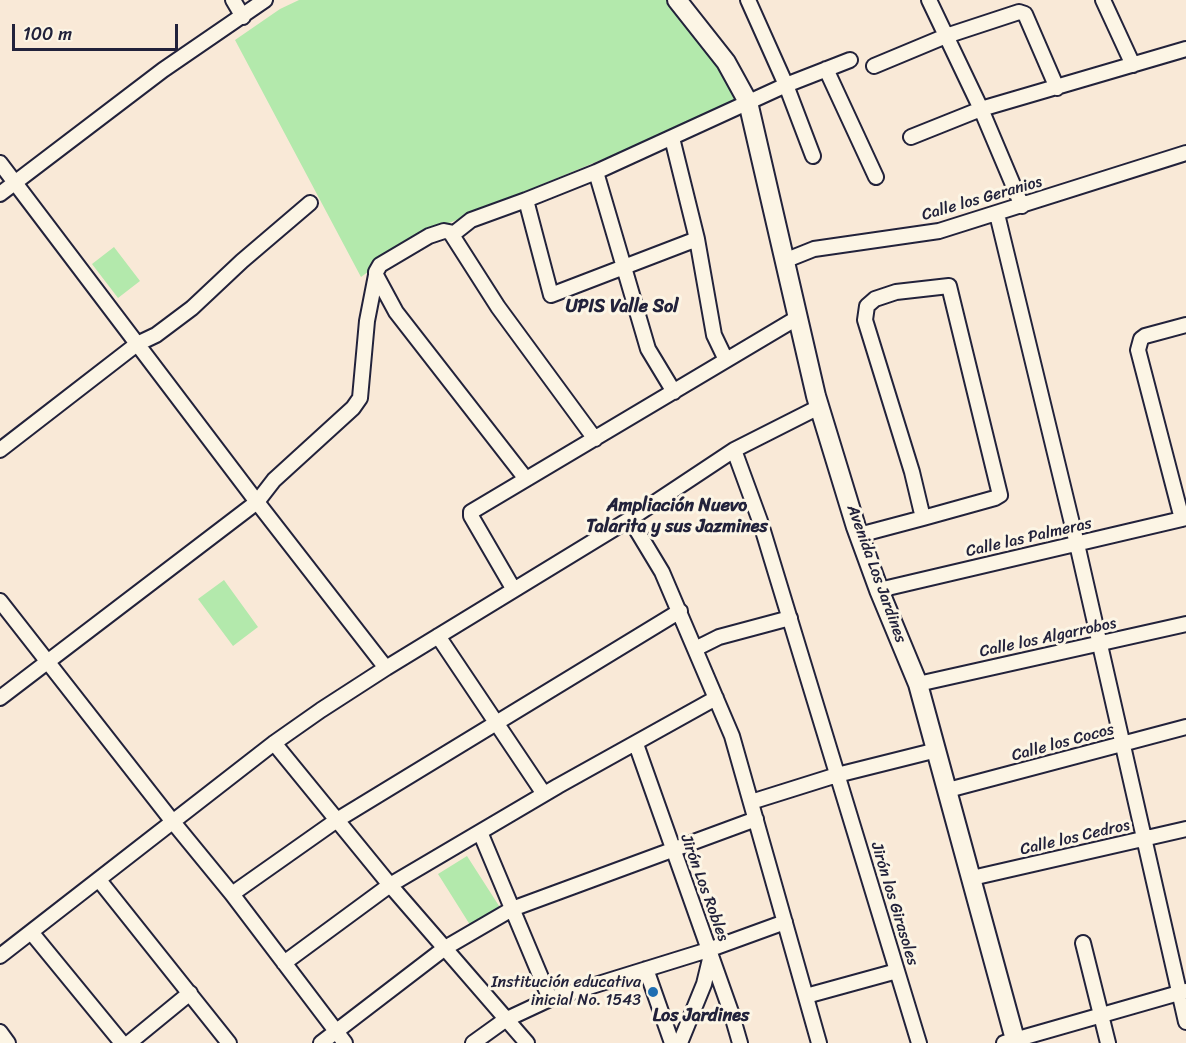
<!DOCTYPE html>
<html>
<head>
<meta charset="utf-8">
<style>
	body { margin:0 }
	#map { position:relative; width:1186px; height:1043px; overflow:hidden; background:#f9e9d7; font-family:Sriracha,sans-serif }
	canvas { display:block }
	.scale { position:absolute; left:12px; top:24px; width:166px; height:27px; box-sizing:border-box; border:3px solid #22223b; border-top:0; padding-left:8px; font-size:18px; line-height:21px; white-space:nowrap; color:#22223b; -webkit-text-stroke:4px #fcf5e5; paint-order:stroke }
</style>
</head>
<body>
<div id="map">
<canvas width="1186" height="1043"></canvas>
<div class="scale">100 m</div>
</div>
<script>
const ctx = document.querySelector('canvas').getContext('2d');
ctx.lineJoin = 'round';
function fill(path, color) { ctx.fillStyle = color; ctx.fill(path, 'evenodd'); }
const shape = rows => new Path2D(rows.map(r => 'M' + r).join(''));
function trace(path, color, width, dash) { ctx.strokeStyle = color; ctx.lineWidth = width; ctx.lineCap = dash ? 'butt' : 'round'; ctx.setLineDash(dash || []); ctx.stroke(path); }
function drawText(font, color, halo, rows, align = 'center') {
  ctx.font = font + ' Sriracha,sans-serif'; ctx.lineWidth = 6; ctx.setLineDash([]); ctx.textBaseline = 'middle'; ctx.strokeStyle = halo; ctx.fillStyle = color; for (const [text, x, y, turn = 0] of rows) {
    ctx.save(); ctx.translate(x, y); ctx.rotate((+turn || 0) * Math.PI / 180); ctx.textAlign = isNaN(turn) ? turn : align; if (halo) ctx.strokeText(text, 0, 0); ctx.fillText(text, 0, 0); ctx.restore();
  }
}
const green = shape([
	[299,0,667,0,709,49,740,102,442,226,387,258,361,277,235,40,280,9],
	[114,247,140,281,118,298,92,264],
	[224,580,258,627,233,646,198,599],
	[467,856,501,909,472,928,438,874]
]);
const street = shape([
	[233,0,243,17],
	[748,0,786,85,813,156],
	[929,0,981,109,1022,206],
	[1103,0,1133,65],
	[874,66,946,36,1019,12,1025,14,1057,88],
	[826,69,876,177],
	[911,137,981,109,1186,49],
	[672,138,697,239,714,335,726,360],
	[0,163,257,502,386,668],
	[596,172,648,349,674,392],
	[0,194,163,70,265,0],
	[526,200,471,220,452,235,498,307,595,439],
	[997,214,1077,544,1186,1022],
	[454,233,444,231,429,236,380,265,376,272,376,275,396,312,526,479],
	[697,239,551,295,526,200,596,172,786,85,850,60],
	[784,261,814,249,939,231,1186,153],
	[0,450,137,344,156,335,192,308,242,261,310,203],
	[734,450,760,521,919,1043],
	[630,519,662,572,732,736,819,1043],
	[1182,519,1138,350,1141,339,1145,336,1186,325],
	[859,535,923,518,995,498,1000,495,949,286,896,292,875,299,867,306,865,320,912,472,923,518],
	[514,590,471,516,471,512,797,318],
	[879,590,1186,518],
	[0,601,173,822,232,894,345,1043],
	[438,636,544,794],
	[695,649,719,637,790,618],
	[918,684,1186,624],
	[0,698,257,502,274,480,353,408,360,398,367,321,376,275],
	[274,743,390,885,527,1043],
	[636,744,731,1012,740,1043],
	[948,790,1186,727],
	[751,802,837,775,937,750],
	[480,832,550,999],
	[972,878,1186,829],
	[99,880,229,1043],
	[232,894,337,820,680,611],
	[31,932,122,1043],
	[1083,943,1108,1043],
	[0,956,274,743,321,710,386,668,630,519,734,450,819,407],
	[284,963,390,885,558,786,716,698],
	[646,969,672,1043],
	[806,996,897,971],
	[0,1032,8,1043],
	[129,1043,190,993],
	[321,1043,445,948,512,909,756,819],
	[473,1043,505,1020,550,999,708,950,785,922],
	[680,1043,704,984,711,955],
	[1004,1043,1186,991]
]);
const secondary = shape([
	[677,0,726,62,748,102,816,396,856,527,879,590,918,684,1016,1043]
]);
const markers = [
	[653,992,6,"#1f6fb2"]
];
const streetNames = [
	["Calle los Geranios",982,199,-16],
	["Calle las Palmeras",1029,538,-13],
	["Avenida Los Jardines",876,574,70],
	["Calle los Algarrobos",1048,638,-12],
	["Calle los Cocos",1063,743,-15],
	["Calle los Cedros",1075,838,-13],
	["Jirón Los Robles",704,888,70],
	["Jirón los Girasoles",894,904,73]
];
const poiNames = [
	["Institución educativa",641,983],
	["inicial No. 1543",641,1001]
];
const neighbourhoodNames = [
	["UPIS Valle Sol",622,307],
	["Ampliación Nuevo",677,506],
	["Talarita y sus Jazmines",677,527],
	["Los Jardines",701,1016]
];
fill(green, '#b3e9ac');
trace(street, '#22223b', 18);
trace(secondary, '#22223b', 22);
trace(street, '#fcf5e5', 14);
trace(secondary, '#fcf5e5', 18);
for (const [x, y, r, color] of markers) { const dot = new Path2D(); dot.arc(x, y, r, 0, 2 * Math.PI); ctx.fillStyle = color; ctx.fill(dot); trace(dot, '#fcf5e5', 2); }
drawText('16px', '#22223b', '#fcf5e5', streetNames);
drawText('16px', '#22223b', '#fcf5e5', poiNames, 'right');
drawText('bold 18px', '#22223b', '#fcf5e5', neighbourhoodNames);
</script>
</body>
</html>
